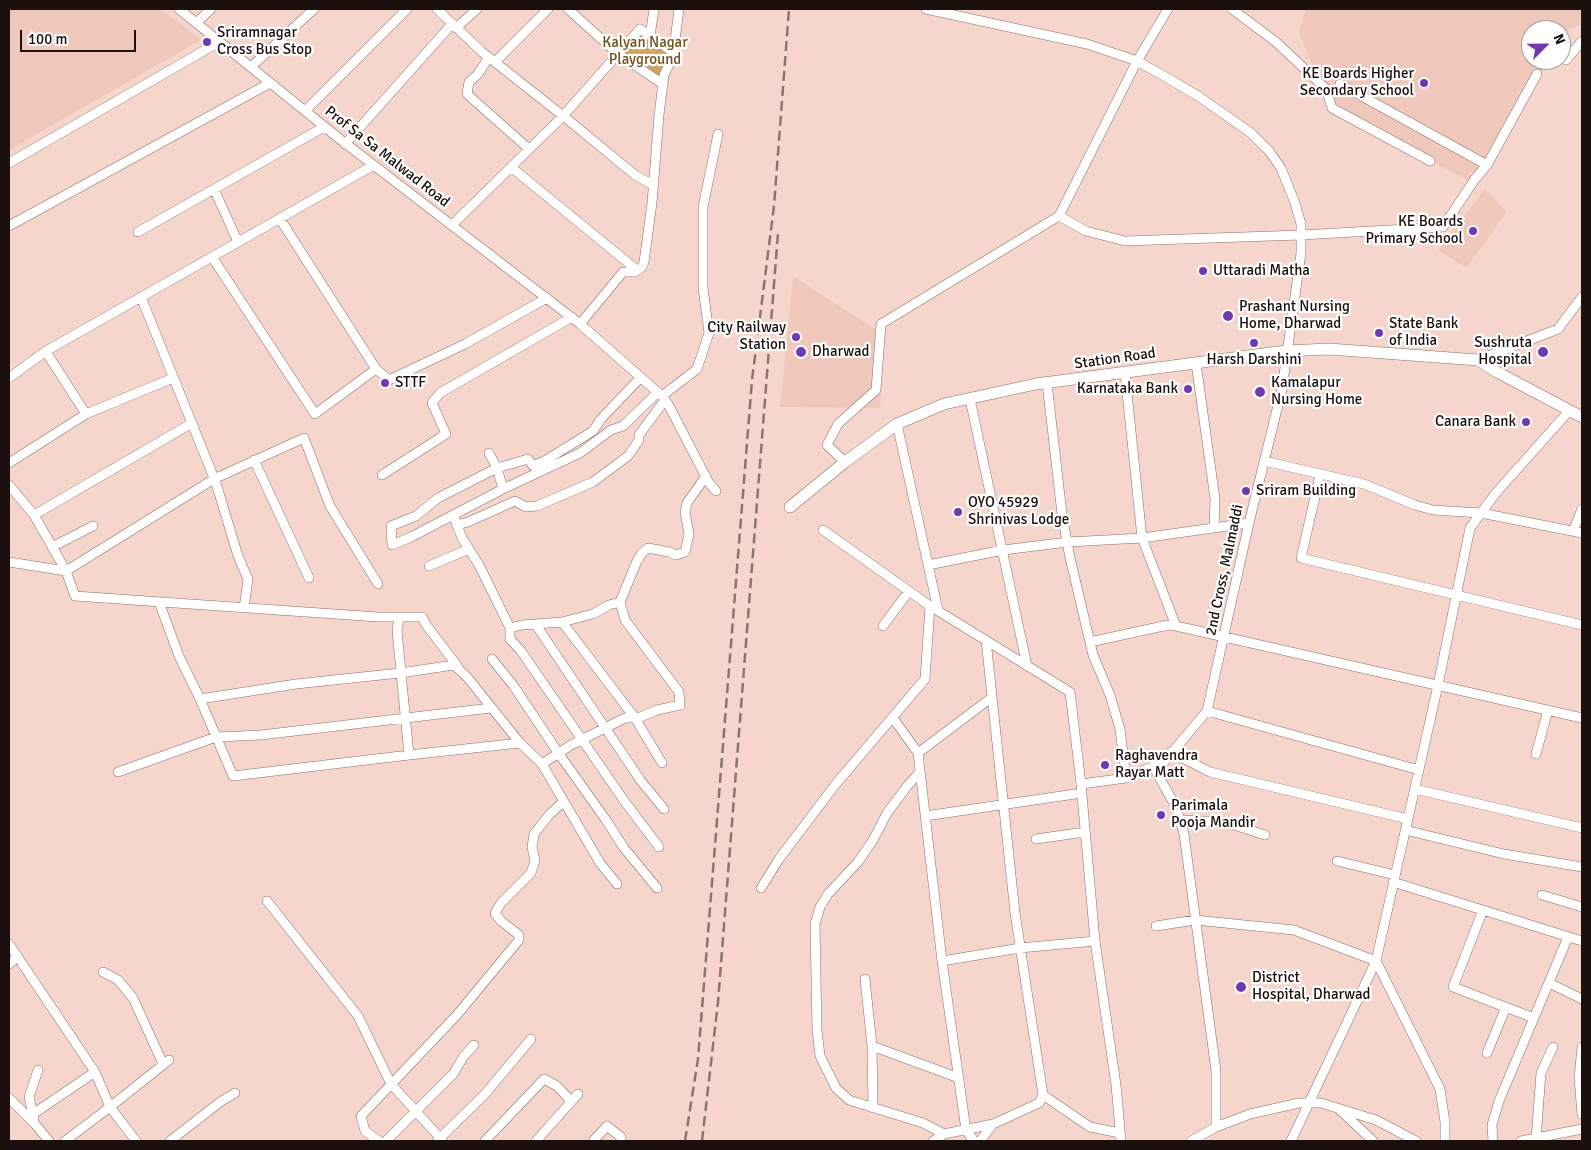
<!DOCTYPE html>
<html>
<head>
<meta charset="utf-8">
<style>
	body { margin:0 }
	#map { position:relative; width:1591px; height:1150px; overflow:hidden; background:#f6d6cc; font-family:Signika,sans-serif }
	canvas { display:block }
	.frame { position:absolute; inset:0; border:10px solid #1b100d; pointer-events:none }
	.north { position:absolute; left:1521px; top:20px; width:50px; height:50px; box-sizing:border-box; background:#fff; border:1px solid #a49f9e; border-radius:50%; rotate:67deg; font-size:14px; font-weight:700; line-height:20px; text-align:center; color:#1b100d }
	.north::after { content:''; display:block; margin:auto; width:18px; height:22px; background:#7039af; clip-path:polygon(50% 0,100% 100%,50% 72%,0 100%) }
	.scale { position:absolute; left:20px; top:30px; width:116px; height:22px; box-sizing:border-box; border:2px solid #1b100d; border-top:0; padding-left:6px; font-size:15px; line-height:18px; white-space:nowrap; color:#1b100d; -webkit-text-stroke:4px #fff; paint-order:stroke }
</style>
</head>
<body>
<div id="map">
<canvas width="1591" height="1150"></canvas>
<div class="frame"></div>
<div class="north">N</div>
<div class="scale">100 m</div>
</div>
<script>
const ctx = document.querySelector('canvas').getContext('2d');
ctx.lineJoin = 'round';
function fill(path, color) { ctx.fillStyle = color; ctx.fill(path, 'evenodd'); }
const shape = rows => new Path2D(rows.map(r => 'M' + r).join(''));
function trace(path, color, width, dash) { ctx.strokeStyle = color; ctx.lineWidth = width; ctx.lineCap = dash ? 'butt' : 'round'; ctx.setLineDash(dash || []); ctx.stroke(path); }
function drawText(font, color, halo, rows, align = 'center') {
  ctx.font = font + ' Signika,sans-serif'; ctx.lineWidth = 4.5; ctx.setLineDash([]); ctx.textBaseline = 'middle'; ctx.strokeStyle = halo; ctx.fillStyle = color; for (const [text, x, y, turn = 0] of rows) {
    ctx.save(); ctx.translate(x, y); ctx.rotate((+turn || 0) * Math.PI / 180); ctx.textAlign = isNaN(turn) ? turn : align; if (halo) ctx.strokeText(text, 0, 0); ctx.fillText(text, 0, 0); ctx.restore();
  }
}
const built = shape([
	[9,9,161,9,201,40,9,150],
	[1306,9,1582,9,1582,24,1561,33,1561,30,1531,30,1531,60,1542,60,1478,185,1354,122,1328,106,1299,32],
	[1485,189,1507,212,1466,268,1438,250],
	[793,276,884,335,880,408,780,407]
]);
const green = shape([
	[640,29,673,52,663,84,618,54]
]);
const minor = shape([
	[179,9,341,140,580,324,662,396,668,404,709,483,716,491],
	[437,9,482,52,567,119,635,175,653,185],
	[568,9,618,54,663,84],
	[926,9,1087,44,1137,61,1164,76,1198,96,1251,133,1269,151,1281,168,1295,203,1301,224,1301,253,1282,389,1249,523,1207,711,1164,762,1126,778,1081,784,1095,941,1116,1085,1121,1141],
	[1232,9,1276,42,1326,89,1332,108,1430,161],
	[196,23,211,9],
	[456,28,477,9],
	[650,36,654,9],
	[489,57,478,74,469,82,467,94,529,149],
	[1566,60,1582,41],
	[495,62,548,9],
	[251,67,314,9],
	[1340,84,1487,165],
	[305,111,407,9],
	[345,144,452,24],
	[9,163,219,42],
	[511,167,637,270],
	[214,189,238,242],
	[1059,216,1086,231,1125,241,1301,235,1443,227,1475,179,1487,165,1537,74],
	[452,225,563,116,640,29,673,52],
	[9,226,270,83],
	[138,232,324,127],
	[212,257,315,414,376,369,280,219],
	[141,297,216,483,238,556,248,579,244,608],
	[580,324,623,272,635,272,642,267,644,262,652,203,659,115,664,75,673,56,679,9],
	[48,355,86,414],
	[1478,360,1558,329,1582,297],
	[1196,363,1215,499,1214,528],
	[376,369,389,380,465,344,547,298],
	[1125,373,1142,538,1176,626],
	[641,377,601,419,593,431,546,460,533,466,528,459,497,468,438,498,416,516,391,526,392,545,411,537,503,489,580,453,611,430,623,426,658,392],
	[9,378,46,351,374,165],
	[1047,383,1062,514,1070,558,1093,655,1110,695,1120,729,1126,778],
	[662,396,697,369,709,333,703,288,703,207,718,134],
	[970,399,1027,666],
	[897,424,938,610],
	[489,453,497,468,503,489],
	[254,460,309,578],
	[1264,461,1364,484,1415,505,1433,510,1481,513,1582,533],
	[845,462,827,445,838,424,876,390,881,324,1059,216,1137,61,1168,9],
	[9,463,86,414,173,378],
	[382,475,446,434,432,403,440,393,572,317],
	[1320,475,1301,558,1582,625],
	[9,485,34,515,66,571,75,596,378,617,422,617,427,626,458,667],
	[34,515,192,423],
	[453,515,462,538,479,565,510,628,522,625,562,622,593,614,609,605,620,602,637,561,642,553,648,548,669,552,676,555,685,552,689,534,685,512,687,503,706,476],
	[457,525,468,522,515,501,526,507,537,506,593,482,628,456,639,440,639,435,665,400],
	[823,530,930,606,1070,692,1081,784],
	[1573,531,1582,509],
	[52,547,93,526],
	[9,562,66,571,214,479,304,438,330,506,378,584],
	[928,565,1003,550,1068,542,1142,538,1249,523],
	[429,566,469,549],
	[159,602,179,656,200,699,233,776,409,755],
	[399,617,397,631,409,755,520,743],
	[562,622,635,718,662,763],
	[536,625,641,781,664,809],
	[883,626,909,591],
	[510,628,510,639,521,651,625,802,659,847],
	[1090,642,1168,625,1176,626,1582,718],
	[492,659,513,685,559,754,606,820,624,848,657,888],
	[455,665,454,665,467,677,520,743,542,764,600,863,617,884],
	[200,699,296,684,400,673,454,665],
	[1207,711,1419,770],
	[893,718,918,753,942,961,966,1130,974,1141],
	[1171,752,1210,772,1408,819],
	[918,753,991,698],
	[1536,754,1548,710],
	[542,764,571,745,625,718,638,718,657,710,680,705,679,692,625,620,620,602],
	[1153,766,1176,807,1184,834,1216,1071,1216,1127],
	[118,772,216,737,261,735,491,708],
	[920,772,908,785,887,813,873,840,858,862,828,894,820,907,815,924,817,1030,820,1056,836,1088,849,1100,923,1123,944,1134],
	[1415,789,1582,828],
	[925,816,1082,793],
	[1181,820,1225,822,1265,835],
	[1405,830,1504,854,1582,867],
	[1036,839,1085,832],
	[1337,861,1395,875],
	[1393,882,1582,941],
	[761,888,779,859,835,785,925,679,930,606],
	[1542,895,1582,907],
	[267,901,358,1016,391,1084,443,1141],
	[1483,910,1453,987,1534,1018],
	[1156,926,1195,920,1294,930,1376,961,1440,1089,1445,1122,1445,1141],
	[9,944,95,1072,110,1107,65,1141],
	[942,961,1020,948,1095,941],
	[9,964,17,957],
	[103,972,118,980,133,998,163,1064],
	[865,979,872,1046,873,1108],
	[1549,983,1582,999],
	[872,1046,959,1078],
	[1582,1047,1579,1078,1582,1114],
	[1487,1053,1506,1007],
	[1043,1095,1090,1127,1120,1133],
	[9,1098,35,1124,49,1141],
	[1340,1110,1373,1141],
	[33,1114,95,1072],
	[34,1119,29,1097,38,1070],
	[1536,1139,1541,1073,1553,1047],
	[136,1141,110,1107,169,1060],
	[170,1141,220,1102,235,1093],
	[379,1141,365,1131,361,1116,456,1016,519,940,519,935,501,921,495,913,501,903,531,873,535,861,532,847,534,834,549,815,563,802],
	[386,1141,453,1074,464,1056,474,1045],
	[437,1141,485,1094,531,1039],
	[485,1141,544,1079,557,1086,571,1101],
	[536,1141,578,1094],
	[593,1141,607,1126,621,1137,621,1141],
	[933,1141,944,1134,993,1124],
	[980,1141,993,1124,1039,1103,1043,1095,1015,913,986,640],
	[1191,1141,1216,1127,1250,1114,1299,1103,1321,1103,1376,1120,1416,1141],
	[1291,1141,1376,961,1438,685,1470,528,1495,494,1569,411],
	[1493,1141,1492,1125,1499,1101,1568,937],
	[1521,1141,1582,1129]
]);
const major = shape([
	[790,507,845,462,897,424,944,404,1036,384,1286,351,1329,349,1478,360,1497,372,1582,417]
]);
const rail = shape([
	[685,1141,698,1059,752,380,774,206,789,9],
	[702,1141,718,1002,778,233]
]);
const markers = [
	[207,42,5,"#7039af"],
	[1424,83,5,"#7039af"],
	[1473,231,5,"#7039af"],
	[1203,271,5,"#7039af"],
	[1228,316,6,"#7039af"],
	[1379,333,5,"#7039af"],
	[796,337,5,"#7039af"],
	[1254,343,5,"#7039af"],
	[801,352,6,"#7039af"],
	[1543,352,6,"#7039af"],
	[385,383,5,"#7039af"],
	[1188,389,5,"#7039af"],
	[1260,392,6,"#7039af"],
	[1526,422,5,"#7039af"],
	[1246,491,5,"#7039af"],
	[958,512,5,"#7039af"],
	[1105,765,5,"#7039af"],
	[1161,815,5,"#7039af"],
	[1241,987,6,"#7039af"]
];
const poiNames = [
	["Sriramnagar",217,33],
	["Cross Bus Stop",217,50],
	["KE Boards Higher",1414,74,"right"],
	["Secondary School",1414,91,"right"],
	["KE Boards",1463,222,"right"],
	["Primary School",1463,239,"right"],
	["Uttaradi Matha",1213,271],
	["Prashant Nursing",1239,307],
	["Home, Dharwad",1239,324],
	["State Bank",1389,324],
	["of India",1389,341],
	["City Railway",786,328,"right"],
	["Station",786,345,"right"],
	["Sushruta",1532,343,"right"],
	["Hospital",1532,360,"right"],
	["Dharwad",812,352],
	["Harsh Darshini",1254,360,"center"],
	["STTF",395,383],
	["Kamalapur",1271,383],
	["Nursing Home",1271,400],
	["Karnataka Bank",1178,389,"right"],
	["Canara Bank",1516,422,"right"],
	["Sriram Building",1256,491],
	["OYO 45929",968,503],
	["Shrinivas Lodge",968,520],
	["Raghavendra",1115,756],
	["Rayar Matt",1115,773],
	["Parimala",1171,806],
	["Pooja Mandir",1171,823],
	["District",1252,978],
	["Hospital, Dharwad",1252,995]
];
const parkNames = [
	["Kalyan Nagar",645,43],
	["Playground",645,60]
];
const streetNames = [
	["Prof Sa Sa Malwad Road",387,157,38],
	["Station Road",1115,359,-8],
	["2nd Cross, Malmaddi",1225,570,-78]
];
fill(built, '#efc7bb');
fill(green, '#d0a462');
trace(minor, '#8b6f66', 10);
trace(major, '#8b6f66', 12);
trace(minor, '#fff', 9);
trace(major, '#fff', 11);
trace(rail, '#8b766f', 2.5, [10, 5]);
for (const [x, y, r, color] of markers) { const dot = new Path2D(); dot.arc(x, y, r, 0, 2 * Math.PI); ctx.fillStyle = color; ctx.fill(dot); trace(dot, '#fff', 2); }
drawText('15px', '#1b100d', '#fff', poiNames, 'left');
drawText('15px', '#704f18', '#fff', parkNames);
drawText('15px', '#1b100d', '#fff', streetNames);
</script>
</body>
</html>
